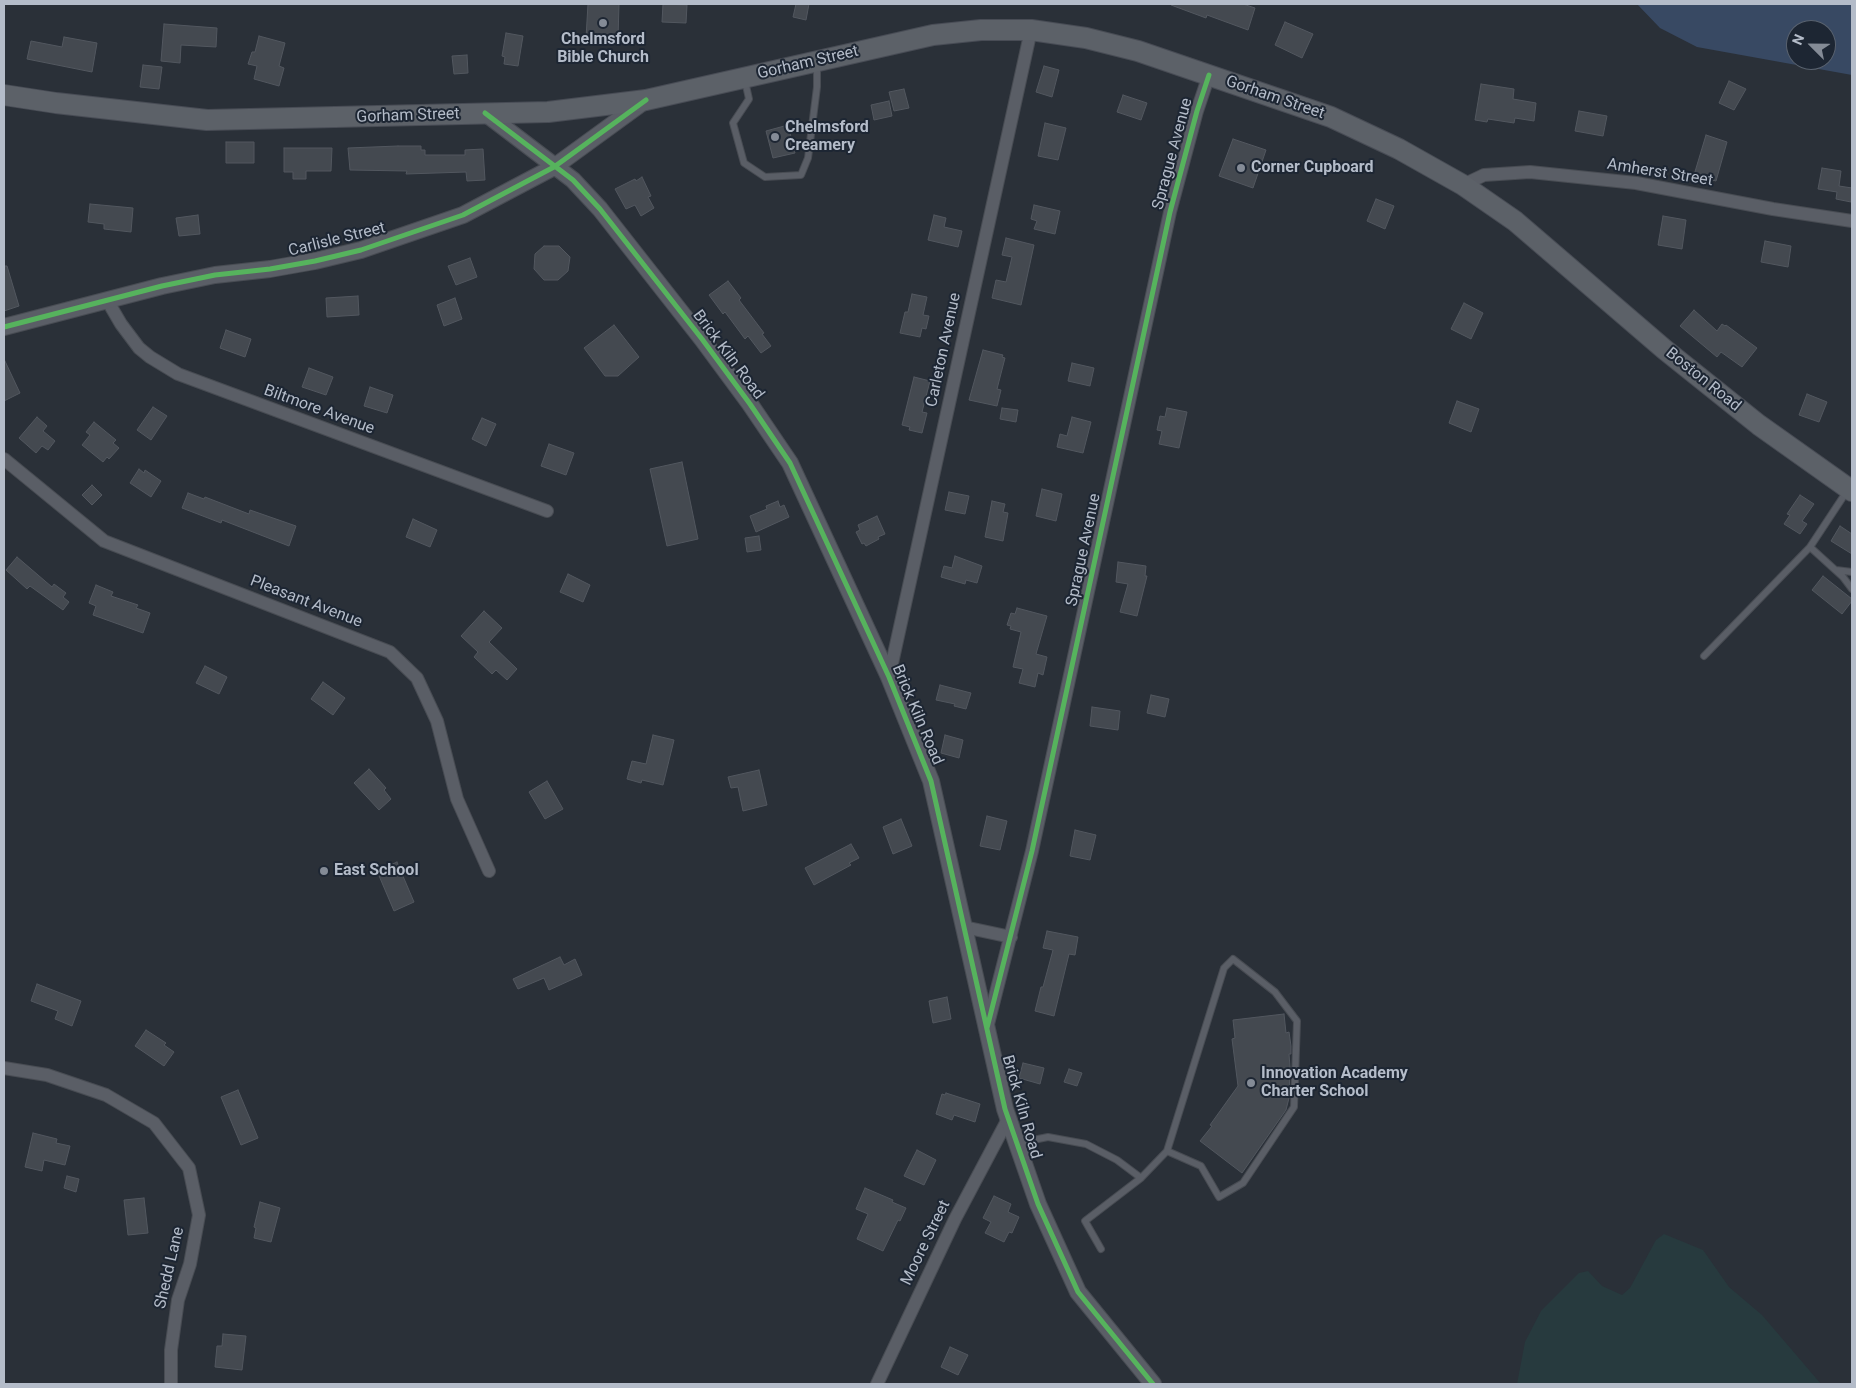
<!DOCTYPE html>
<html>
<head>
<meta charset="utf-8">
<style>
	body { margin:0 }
	#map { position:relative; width:1856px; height:1388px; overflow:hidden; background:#2a3038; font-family:Roboto,sans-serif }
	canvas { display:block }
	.frame { position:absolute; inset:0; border:5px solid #b4bcc9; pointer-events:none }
	.north { position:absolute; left:1786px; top:20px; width:50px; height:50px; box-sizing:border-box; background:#1d2633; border:1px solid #59626f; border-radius:50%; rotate:293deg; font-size:14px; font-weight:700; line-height:20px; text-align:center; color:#b4bcc9 }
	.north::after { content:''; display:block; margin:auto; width:18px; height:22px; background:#848b96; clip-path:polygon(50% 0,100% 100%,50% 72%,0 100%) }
</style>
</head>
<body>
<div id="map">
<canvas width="1856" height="1388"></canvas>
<div class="frame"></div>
<div class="north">N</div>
</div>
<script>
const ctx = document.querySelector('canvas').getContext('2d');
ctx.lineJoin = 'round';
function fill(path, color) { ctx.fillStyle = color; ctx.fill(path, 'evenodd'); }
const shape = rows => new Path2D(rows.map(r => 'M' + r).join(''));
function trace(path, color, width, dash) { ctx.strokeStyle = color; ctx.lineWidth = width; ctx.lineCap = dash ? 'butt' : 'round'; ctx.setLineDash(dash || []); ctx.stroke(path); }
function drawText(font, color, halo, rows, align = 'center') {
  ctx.font = font + ' Roboto,sans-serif'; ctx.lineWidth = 4; ctx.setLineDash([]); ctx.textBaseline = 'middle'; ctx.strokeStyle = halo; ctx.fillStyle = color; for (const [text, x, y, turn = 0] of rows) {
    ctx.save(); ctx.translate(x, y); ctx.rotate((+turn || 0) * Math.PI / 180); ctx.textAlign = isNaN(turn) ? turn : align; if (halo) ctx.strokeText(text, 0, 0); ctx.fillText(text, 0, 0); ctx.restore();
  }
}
const green = shape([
	[1664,1234,1703,1250,1729,1287,1762,1315,1821,1384,1517,1384,1525,1342,1541,1311,1579,1273,1588,1271,1602,1286,1622,1295,1630,1288,1656,1240]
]);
const water = shape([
	[1637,4,1852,4,1852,75,1697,47,1660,28],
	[1796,30,1826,30,1826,60,1796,60]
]);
const building = shape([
	[588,4,619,4,618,39,608,39,608,44,596,43,596,38,586,38,588,4],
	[663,4,687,5,686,23,662,22,663,4],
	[796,4,809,4,806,20,793,17,796,4],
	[1172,4,1243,4,1255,8,1248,30,1207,15,1206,18,1171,5,1172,4],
	[1285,22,1313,34,1302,58,1275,45,1285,22],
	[164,24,217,28,216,47,181,45,180,63,161,61,164,24],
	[506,33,523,36,518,66,504,64,505,57,502,56,506,33],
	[259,36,285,43,279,66,284,68,279,86,254,79,257,66,248,64,252,52,255,52,259,36],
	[64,37,97,43,92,72,27,59,31,41,62,47,64,37],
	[467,55,468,73,454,74,452,56,467,55],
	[143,65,162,67,159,89,140,87,143,65],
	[1044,66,1059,70,1052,97,1036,92,1044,66],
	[1729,81,1746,89,1734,110,1719,103,1729,81],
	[1481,84,1514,89,1513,99,1536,103,1534,121,1515,118,1514,123,1488,119,1487,122,1475,120,1481,84],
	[904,89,909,108,894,111,889,92,904,89],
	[1123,95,1147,103,1141,120,1117,112,1123,95],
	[889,101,892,116,874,120,871,105,889,101],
	[1579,111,1607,116,1603,136,1575,131,1579,111],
	[1045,123,1066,128,1058,160,1038,156,1045,123],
	[788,125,795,153,773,158,766,131,788,125],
	[1706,135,1727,142,1716,181,1694,175,1706,135],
	[1233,139,1266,150,1253,188,1219,176,1233,139],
	[226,142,254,142,254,163,226,163,226,142],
	[398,146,421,146,421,150,425,150,425,155,465,155,465,150,483,149,485,180,467,181,466,172,406,174,407,171,350,170,348,148,398,146],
	[284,148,332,148,331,171,306,171,306,179,293,179,293,172,284,172,284,148],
	[1822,168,1841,171,1839,186,1852,188,1851,202,1836,199,1837,192,1818,189,1822,168],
	[642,177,651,196,648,197,654,208,641,216,635,205,626,209,615,189,635,179,636,181,642,177],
	[1376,199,1394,206,1385,229,1367,221,1376,199],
	[90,204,133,208,131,232,104,229,104,224,88,222,90,204],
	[1034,205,1060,211,1055,234,1034,229,1037,221,1031,219,1034,205],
	[198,215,200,234,179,236,176,218,198,215],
	[934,215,946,218,944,227,962,231,958,247,928,240,934,215],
	[1663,216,1686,220,1682,249,1658,245,1663,216],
	[1006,238,1034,245,1021,305,992,298,996,280,1006,282,1012,257,1002,255,1006,238],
	[1765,241,1791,246,1788,267,1761,262,1765,241],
	[544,246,559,246,570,257,568,271,558,280,544,280,534,269,535,254,544,246],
	[470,258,477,277,456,285,448,266,470,258],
	[4,266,7,266,19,306,4,311,4,266],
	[728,281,741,298,739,300,764,333,762,334,771,346,761,353,748,336,745,339,725,312,723,314,709,295,728,281],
	[912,294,927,297,923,315,929,316,926,329,922,328,920,337,900,333,905,312,908,312,912,294],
	[358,296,359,315,327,317,326,298,358,296],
	[455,298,462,319,444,326,437,305,455,298],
	[1464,303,1483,313,1471,339,1451,329,1464,303],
	[1694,310,1717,331,1722,324,1725,326,1726,325,1757,348,1742,367,1721,352,1717,357,1680,326,1694,310],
	[614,325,639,357,618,376,605,376,584,348,614,325],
	[226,330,251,339,245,357,220,348,226,330],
	[983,350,1003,355,1002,357,1005,358,997,389,1001,390,997,406,969,400,983,350],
	[4,359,20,393,4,401,4,359],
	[1072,363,1094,368,1090,386,1068,381,1072,363],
	[309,368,333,377,326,395,302,387,309,368],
	[914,377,930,381,922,412,927,413,922,433,909,430,910,427,902,425,914,377],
	[370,387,393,395,387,413,364,406,370,387],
	[1807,394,1827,402,1819,422,1799,415,1807,394],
	[1457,401,1479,409,1471,432,1449,423,1457,401],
	[153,407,167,416,151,440,137,430,153,407],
	[1002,408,1018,410,1016,422,1000,419,1002,408],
	[1167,408,1187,412,1179,448,1159,444,1162,431,1157,430,1160,416,1165,417,1167,408],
	[37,417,47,426,43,431,55,441,48,450,42,446,36,453,19,438,37,417],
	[1072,417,1091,422,1083,453,1057,447,1060,434,1067,436,1072,417],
	[482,418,496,424,486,446,472,439,482,418],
	[94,422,116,440,113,443,119,448,109,459,107,457,103,462,82,445,90,435,86,432,94,422],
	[549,444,574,453,566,475,541,466,549,444],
	[682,462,698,539,667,546,650,469,682,462],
	[139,469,144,473,145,470,161,481,151,497,130,483,139,469],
	[92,485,102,495,92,505,82,495,92,485],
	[1042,489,1062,494,1056,521,1036,516,1042,489],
	[949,492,969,496,965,514,945,510,949,492],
	[188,493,204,499,205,497,249,514,250,510,296,526,289,546,222,520,221,523,182,508,188,493],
	[1800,495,1814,504,1802,521,1807,524,1800,534,1784,524,1790,515,1787,514,1800,495],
	[778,501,780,507,784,505,789,517,756,532,750,516,767,509,766,506,778,501],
	[992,501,1005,504,1003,512,1008,513,1003,541,985,537,992,501],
	[877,516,885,534,878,537,879,539,866,546,864,543,862,544,856,532,860,530,858,525,877,516],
	[413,519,437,530,430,547,406,537,413,519],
	[1840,526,1852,534,1852,554,1831,541,1840,526],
	[759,536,761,550,747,552,745,538,759,536],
	[955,556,982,566,977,583,966,580,965,584,941,577,944,566,952,568,955,556],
	[17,557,52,587,54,584,66,593,63,597,69,602,63,610,30,586,27,589,6,570,17,557],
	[1118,562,1146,566,1145,576,1147,576,1137,616,1120,612,1128,584,1116,582,1118,562],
	[568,574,590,585,583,602,560,592,568,574],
	[1823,576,1852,599,1852,601,1842,614,1812,590,1823,576],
	[96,585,113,592,111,596,138,605,136,608,150,613,143,633,93,615,96,606,89,603,96,585],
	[1017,608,1047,616,1036,654,1047,657,1043,675,1038,673,1035,687,1019,683,1023,669,1013,667,1021,632,1010,629,1011,626,1007,625,1011,613,1015,614,1017,608],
	[484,611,502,628,489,642,517,669,507,680,496,670,492,674,474,657,478,652,461,636,484,611],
	[205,666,227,677,219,694,196,683,205,666],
	[323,682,345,698,333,715,311,699,323,682],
	[940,685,971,693,966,709,954,706,955,704,936,700,940,685],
	[1151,695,1169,699,1165,717,1147,713,1151,695],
	[1092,707,1120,711,1118,730,1090,726,1092,707],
	[653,735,674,740,663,785,642,780,641,783,627,779,632,761,646,764,653,735],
	[945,735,963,740,959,758,941,753,945,735],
	[369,769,386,788,384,790,391,799,379,810,354,783,369,769],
	[759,770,767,805,743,811,738,787,731,788,728,777,759,770],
	[547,781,563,809,545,819,529,792,547,781],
	[987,816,1007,821,1000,850,980,846,987,816],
	[901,819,912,846,893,854,883,827,901,819],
	[1075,830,1096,835,1090,860,1070,856,1075,830],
	[851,844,859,858,849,863,851,865,814,885,805,868,851,844],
	[397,862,414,902,394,911,377,871,397,862],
	[1047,931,1078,937,1075,955,1069,954,1054,1016,1035,1011,1041,987,1043,987,1053,950,1043,948,1047,931],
	[560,957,564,965,575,959,582,975,549,990,544,978,518,989,513,979,560,957],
	[37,984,81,1001,72,1026,55,1019,58,1011,31,1001,37,984],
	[947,997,951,1019,933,1023,929,1001,947,997],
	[1284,1014,1286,1033,1289,1032,1291,1046,1291,1054,1289,1054,1290,1067,1289,1098,1286,1110,1242,1173,1200,1141,1212,1126,1210,1125,1238,1086,1232,1039,1235,1038,1233,1020,1284,1014],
	[146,1030,166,1043,164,1045,174,1052,164,1066,135,1046,146,1030],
	[1023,1063,1044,1068,1040,1084,1019,1078,1023,1063],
	[1069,1069,1082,1073,1077,1086,1064,1082,1069,1069],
	[238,1090,258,1138,241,1145,221,1097,238,1090],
	[946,1093,980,1104,975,1122,954,1115,952,1120,936,1114,942,1094,945,1095,946,1093],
	[33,1133,57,1139,56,1143,70,1146,65,1165,44,1160,42,1171,25,1167,33,1133],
	[917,1150,936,1160,924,1185,904,1176,917,1150],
	[67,1176,79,1179,76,1192,64,1188,67,1176],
	[865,1188,893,1200,892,1202,906,1208,900,1221,898,1220,883,1251,857,1239,868,1214,856,1209,865,1188],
	[994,1196,1011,1204,1008,1212,1019,1217,1012,1233,1009,1232,1004,1242,985,1233,991,1222,983,1218,994,1196],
	[144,1198,148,1233,128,1235,124,1200,144,1198],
	[260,1202,280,1208,271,1242,254,1238,256,1228,254,1227,260,1202],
	[223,1334,246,1336,242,1370,215,1367,217,1346,222,1346,223,1334],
	[950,1347,968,1355,958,1375,941,1367,950,1347]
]);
const service = shape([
	[745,81,749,99,733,123,744,163,765,177,801,175,808,158,817,87,817,65],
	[1847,491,1810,547,1843,577,1852,589],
	[1836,570,1852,572],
	[1704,656,1810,547],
	[1018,1143,1048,1137,1086,1144,1117,1160,1141,1178,1085,1221,1101,1249],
	[1141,1178,1167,1151,1224,968,1233,959,1275,992,1297,1021,1294,1107,1243,1183,1219,1197,1201,1166,1167,1151]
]);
const minor = shape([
	[1463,185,1484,175,1530,172,1636,183,1773,209,1852,221],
	[107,300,121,324,139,348,150,357,178,374,547,511],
	[4,459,104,541,390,652,417,678,437,721,457,799,489,871],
	[889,677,1031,30],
	[964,927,1011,937],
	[987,1028,1032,851,1170,212,1197,111,1209,75],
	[4,1068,47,1075,106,1095,154,1123,189,1168,199,1215,190,1264,178,1300,171,1350,171,1384],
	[877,1384,955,1219,1008,1119]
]);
const tertiary = shape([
	[485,113,573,180,600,209,702,339,750,404,790,463,889,677,931,781,1005,1109,1038,1204,1078,1292,1153,1384],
	[4,327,162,286,215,275,270,269,315,261,361,250,463,215,554,167,646,100]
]);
const primary = shape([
	[4,95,56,103,207,120,548,112,646,100,933,35,981,30,1031,30,1086,38,1138,51,1331,117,1399,149,1463,185,1515,221,1664,349,1759,425,1852,491]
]);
const cycleway = shape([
	[485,113,573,180,600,209,702,339,750,404,790,463,889,677,931,781,1005,1109,1038,1204,1078,1292,1153,1384],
	[4,327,162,286,215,275,270,269,315,261,361,250,463,215,554,167,646,100],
	[987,1028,1032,851,1170,212,1197,111,1209,75]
]);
const markers = [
	[603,23,5,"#848b96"],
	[775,137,5,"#848b96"],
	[1241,168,5,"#848b96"],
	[324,871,5,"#848b96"],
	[1251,1083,5,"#848b96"]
];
const poiNames = [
	["Chelmsford",603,40,"center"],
	["Bible Church",603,58,"center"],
	["Chelmsford",785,128],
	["Creamery",785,146],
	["Corner Cupboard",1251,168],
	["East School",334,871],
	["Innovation Academy",1261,1074],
	["Charter School",1261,1092]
];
const streetNames = [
	["Gorham Street",808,63,-13],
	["Gorham Street",1275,98,19],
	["Gorham Street",408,116,-2],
	["Sprague Avenue",1173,154,-75],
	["Amherst Street",1660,173,9],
	["Carlisle Street",337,240,-14],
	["Carleton Avenue",944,350,-78],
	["Brick Kiln Road",728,355,53],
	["Boston Road",1703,380,39],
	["Biltmore Avenue",319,410,20],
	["Sprague Avenue",1084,550,-78],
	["Pleasant Avenue",306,602,21],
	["Brick Kiln Road",917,715,67],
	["Brick Kiln Road",1021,1107,74],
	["Moore Street",926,1243,-64],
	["Shedd Lane",170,1268,-77]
];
fill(green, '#273a3e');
fill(water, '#384963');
fill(building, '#444950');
trace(building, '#52575f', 1);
trace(service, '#484c53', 8);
trace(minor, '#484c53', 14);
trace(tertiary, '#484c53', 18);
trace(primary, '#484c55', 22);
trace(service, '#5a5e66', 6);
trace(minor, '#5a5e66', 12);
trace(tertiary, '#5a5e66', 16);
trace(primary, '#5c6168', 20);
trace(cycleway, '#56b35d', 5);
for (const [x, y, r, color] of markers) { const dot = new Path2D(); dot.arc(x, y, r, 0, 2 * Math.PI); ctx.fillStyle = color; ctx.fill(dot); trace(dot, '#1d2633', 2); }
drawText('bold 16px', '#b4bcc9', '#1d2633', poiNames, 'left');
drawText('16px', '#b4bcc9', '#1d2633', streetNames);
</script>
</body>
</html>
